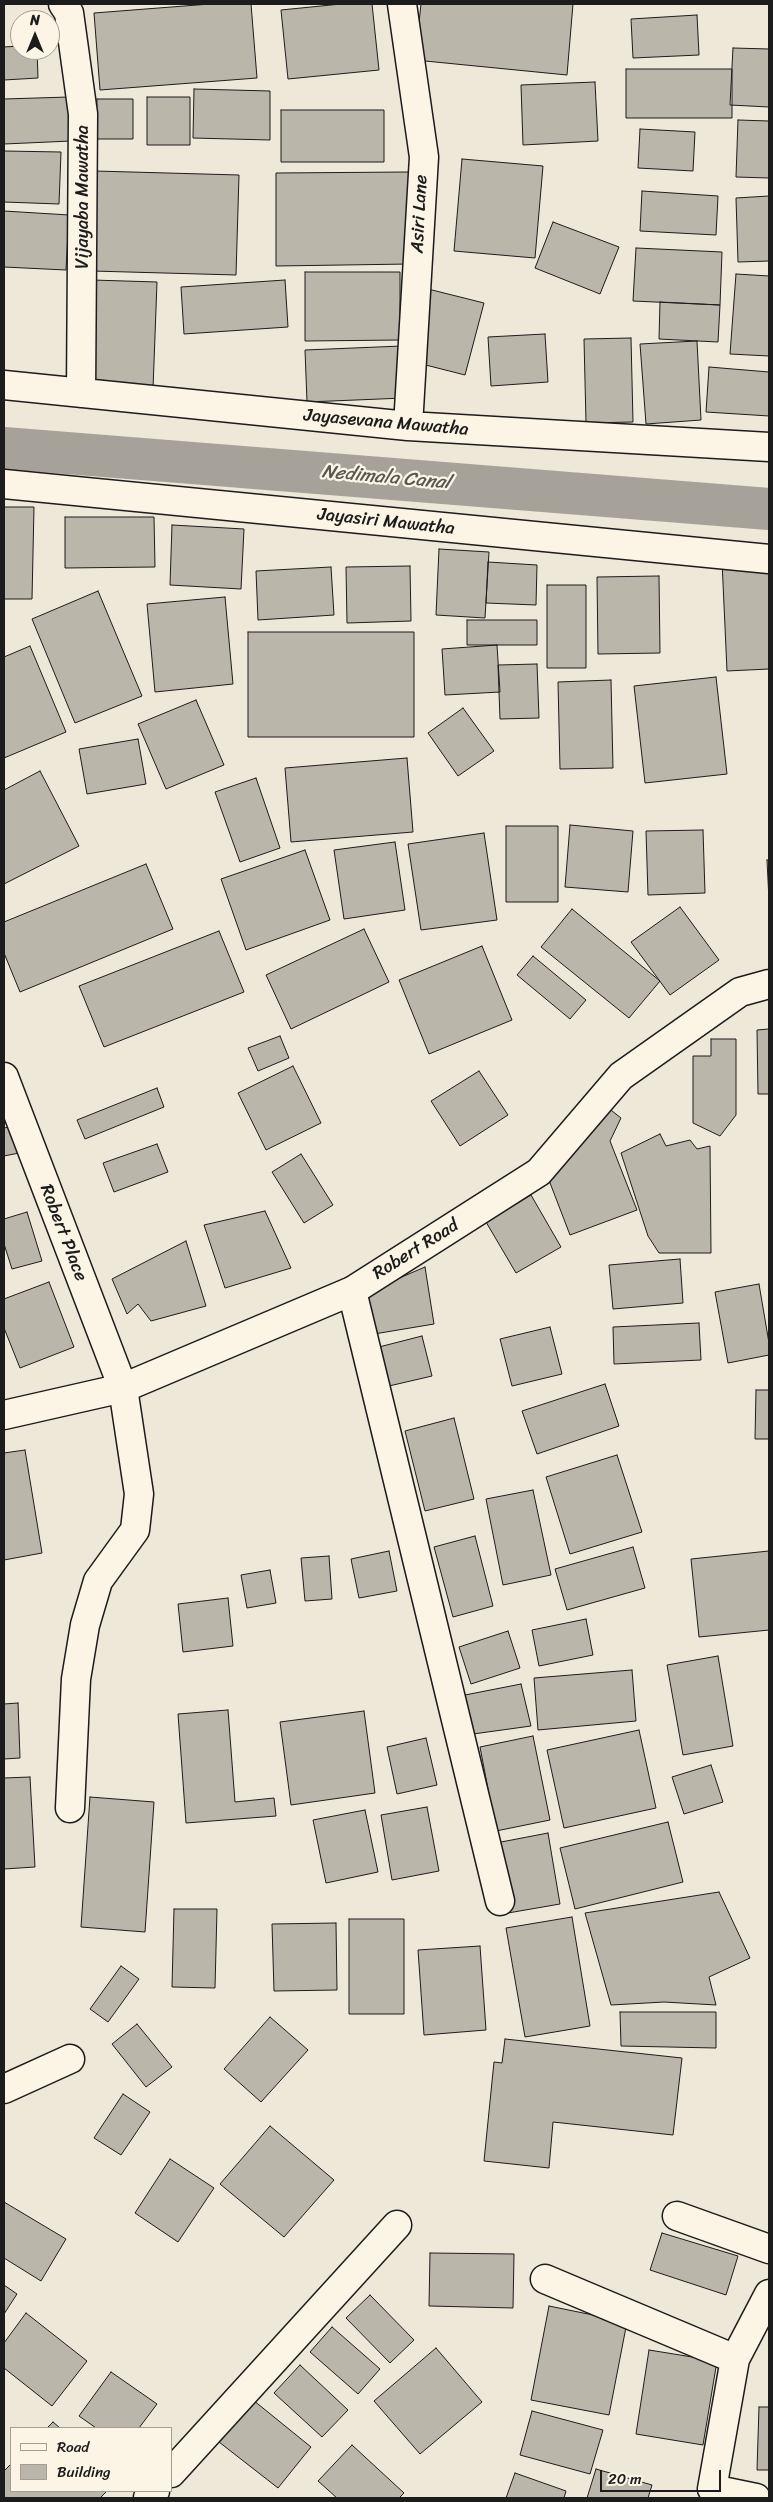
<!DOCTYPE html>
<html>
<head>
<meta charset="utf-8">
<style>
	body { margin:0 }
	#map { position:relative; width:773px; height:2502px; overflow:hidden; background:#eee8d9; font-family:Sriracha,sans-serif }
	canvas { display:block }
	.frame { position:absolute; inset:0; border:5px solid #1c1c1c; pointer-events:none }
	.legend { position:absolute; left:10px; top:2427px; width:162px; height:65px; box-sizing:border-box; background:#fcf5e5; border:1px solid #a29e95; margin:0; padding:6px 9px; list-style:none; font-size:15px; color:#1c1c1c }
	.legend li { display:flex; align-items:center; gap:10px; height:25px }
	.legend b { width:25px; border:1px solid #a29e95 }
	.north { position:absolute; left:10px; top:10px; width:50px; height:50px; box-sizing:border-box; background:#fcf5e5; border:1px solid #a29e95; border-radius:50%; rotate:0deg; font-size:14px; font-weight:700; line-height:20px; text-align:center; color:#1c1c1c }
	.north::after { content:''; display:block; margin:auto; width:18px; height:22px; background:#1c1c1c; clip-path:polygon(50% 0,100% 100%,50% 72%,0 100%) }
	.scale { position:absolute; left:600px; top:2470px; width:121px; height:22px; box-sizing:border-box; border:2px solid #1c1c1c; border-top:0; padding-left:6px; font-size:15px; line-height:18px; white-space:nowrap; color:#1c1c1c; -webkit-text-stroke:4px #fcf5e5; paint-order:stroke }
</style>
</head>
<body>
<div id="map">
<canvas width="773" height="2502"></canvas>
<div class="frame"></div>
<ul class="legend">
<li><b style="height:6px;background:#fcf5e5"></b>Road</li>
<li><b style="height:14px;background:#bab6aa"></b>Building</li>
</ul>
<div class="north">N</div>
<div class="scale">20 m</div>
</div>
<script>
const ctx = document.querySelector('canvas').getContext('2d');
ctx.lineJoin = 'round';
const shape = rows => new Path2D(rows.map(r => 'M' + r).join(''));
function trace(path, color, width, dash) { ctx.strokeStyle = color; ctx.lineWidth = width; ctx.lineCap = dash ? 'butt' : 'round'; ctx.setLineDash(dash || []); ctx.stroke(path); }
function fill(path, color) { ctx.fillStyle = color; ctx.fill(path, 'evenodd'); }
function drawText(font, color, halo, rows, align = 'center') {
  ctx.font = font + ' Sriracha,sans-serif'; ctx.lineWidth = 4.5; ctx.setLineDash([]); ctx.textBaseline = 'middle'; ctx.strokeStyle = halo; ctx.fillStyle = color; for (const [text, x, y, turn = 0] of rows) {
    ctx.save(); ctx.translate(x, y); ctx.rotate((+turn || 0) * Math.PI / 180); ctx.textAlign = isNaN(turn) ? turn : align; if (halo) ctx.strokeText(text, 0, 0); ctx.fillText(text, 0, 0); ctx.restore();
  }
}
const canal = shape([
	[4,448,769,509]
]);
const building = shape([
	[210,4,251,4,257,78,100,90,94,13,210,4],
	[341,4,372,4,379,70,288,79,281,10,341,4],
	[421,4,573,4,567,75,415,60,421,4],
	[697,15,699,55,633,58,631,19,697,15],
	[20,46,20,50,37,50,38,78,4,80,4,47,20,46],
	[733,48,769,49,769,107,730,105,733,48],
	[626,69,732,69,732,118,626,118,626,69],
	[595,82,598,141,523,145,521,85,595,82],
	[194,89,270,91,270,140,193,138,194,89],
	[69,97,71,141,4,144,4,99,69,97],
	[147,97,190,97,190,145,147,145,147,97],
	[97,99,133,99,133,139,96,139,97,99],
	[281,110,384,110,384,162,281,162,281,110],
	[738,120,769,121,769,178,736,177,738,120],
	[640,129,695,132,693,171,638,168,640,129],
	[4,151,61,152,59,204,4,202,4,151],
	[462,159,543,166,535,258,454,251,462,159],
	[95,171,239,175,236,275,92,271,95,171],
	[409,172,410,264,276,266,276,173,409,172],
	[642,191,718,196,716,235,640,231,642,191],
	[769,196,769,261,738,262,736,198,769,196],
	[4,211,69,215,66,270,4,267,4,211],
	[553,222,619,247,600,294,535,268,553,222],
	[636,248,722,252,720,305,633,301,636,248],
	[305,272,400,272,400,340,305,341,305,272],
	[736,274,769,276,769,356,730,354,736,274],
	[92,280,157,282,153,389,89,387,92,280],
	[285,280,288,327,184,334,181,287,285,280],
	[428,289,484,303,465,375,410,361,428,289],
	[660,302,720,305,718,342,659,339,660,302],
	[545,334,548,382,491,386,488,337,545,334],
	[631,338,633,422,586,423,584,339,631,338],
	[697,341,701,420,646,424,640,344,697,341],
	[402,346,404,398,307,402,305,350,402,346],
	[709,367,769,372,769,416,706,412,709,367],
	[4,507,34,507,32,599,4,599,4,507],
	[65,517,154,517,155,567,65,568,65,517],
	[172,525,244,529,241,589,170,585,172,525],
	[439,549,489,552,485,618,436,615,439,549],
	[769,559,769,669,727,671,722,561,769,559],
	[488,562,537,565,536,605,486,603,488,562],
	[410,566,411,621,347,623,346,567,410,566],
	[331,567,334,615,258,620,256,571,331,567],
	[659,576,660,653,598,654,597,577,659,576],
	[547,585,586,585,586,668,547,668,547,585],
	[98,591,142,696,75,723,32,619,98,591],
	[225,597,233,684,155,692,147,604,225,597],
	[467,620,537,620,537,645,467,645,467,620],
	[248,632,414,632,414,737,248,737,248,632],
	[497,645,500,692,445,695,442,649,497,645],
	[30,646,66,732,4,758,4,657,30,646],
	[537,664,539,718,500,719,498,665,537,664],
	[716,677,727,774,645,783,634,686,716,677],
	[611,680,613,768,560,769,558,682,611,680],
	[196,700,224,765,166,789,138,724,196,700],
	[463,708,494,751,458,776,428,733,463,708],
	[138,739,146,784,87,794,79,749,138,739],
	[407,758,413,832,291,842,285,768,407,758],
	[40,771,79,846,4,884,4,790,40,771],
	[256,778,280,848,240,862,215,792,256,778],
	[570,825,633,831,628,892,565,887,570,825],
	[506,826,558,826,558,902,506,902,506,826],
	[703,830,705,893,648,895,646,831,703,830],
	[484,833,497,920,421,930,408,844,484,833],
	[395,842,405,910,344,919,334,850,395,842],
	[305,850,330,920,246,950,221,879,305,850],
	[767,860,769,860,769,900,767,860],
	[146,864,173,929,20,992,4,953,4,922,146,864],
	[680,907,719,960,670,995,631,942,680,907],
	[572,909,660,981,629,1018,541,947,572,909],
	[364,929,389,982,291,1029,266,975,364,929],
	[219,931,244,992,104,1047,79,986,219,931],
	[482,946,512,1020,429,1054,399,980,482,946],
	[533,956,586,1000,570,1019,517,975,533,956],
	[769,1029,769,1094,758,1094,757,1030,769,1029],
	[280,1036,289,1058,258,1071,248,1048,280,1036],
	[711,1039,736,1039,736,1115,720,1136,693,1123,693,1056,711,1056,711,1039],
	[293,1066,321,1123,266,1150,238,1093,293,1066],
	[479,1071,508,1115,460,1146,431,1101,479,1071],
	[157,1088,164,1107,85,1139,77,1120,157,1088],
	[607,1107,621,1118,610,1141,637,1210,570,1235,547,1175,607,1107],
	[14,1126,19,1153,4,1156,4,1128,14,1126],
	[660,1134,666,1146,690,1140,697,1149,710,1146,711,1253,659,1253,648,1236,621,1153,660,1134],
	[157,1144,168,1172,114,1192,103,1163,157,1144],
	[301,1154,333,1205,304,1223,272,1172,301,1154],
	[531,1195,561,1247,516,1273,486,1222,531,1195],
	[265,1211,291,1268,225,1288,204,1225,265,1211],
	[27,1212,42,1261,12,1269,4,1244,4,1219,27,1212],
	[186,1241,206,1306,151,1321,138,1304,127,1314,112,1279,186,1241],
	[680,1259,683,1303,613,1309,609,1265,680,1259],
	[425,1267,434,1324,374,1334,367,1292,425,1267],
	[49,1282,74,1347,20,1368,4,1328,4,1299,49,1282],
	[759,1284,769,1343,769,1355,728,1363,715,1292,759,1284],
	[699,1323,701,1360,614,1364,613,1327,699,1323],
	[550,1327,562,1374,512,1386,500,1339,550,1327],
	[422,1336,432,1376,389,1386,379,1347,422,1336],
	[605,1384,619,1426,537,1454,522,1411,605,1384],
	[756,1390,769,1390,769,1439,755,1439,756,1390],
	[454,1418,474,1499,425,1511,405,1431,454,1418],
	[25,1450,42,1553,4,1560,4,1453,25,1450],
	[617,1455,642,1532,570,1554,546,1477,617,1455],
	[533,1490,551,1575,503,1585,486,1499,533,1490],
	[475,1536,493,1606,453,1617,434,1547,475,1536],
	[633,1547,645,1588,567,1610,555,1569,633,1547],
	[389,1551,397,1591,359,1598,351,1559,389,1551],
	[769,1551,769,1630,699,1637,691,1559,769,1551],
	[329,1556,332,1599,305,1601,301,1558,329,1556],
	[270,1570,276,1603,247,1608,241,1575,270,1570],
	[228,1598,233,1646,183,1652,178,1604,228,1598],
	[586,1619,593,1655,539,1666,532,1630,586,1619],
	[508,1631,520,1668,471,1684,459,1647,508,1631],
	[718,1656,733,1746,683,1755,667,1665,718,1656],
	[632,1670,636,1721,538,1730,534,1678,632,1670],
	[521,1684,531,1726,473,1734,465,1695,521,1684],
	[18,1703,20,1758,4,1759,4,1704,18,1703],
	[228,1710,235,1802,274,1798,276,1816,186,1823,178,1714,228,1710],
	[364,1711,375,1793,291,1805,280,1722,364,1711],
	[639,1730,656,1808,564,1828,547,1750,639,1730],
	[533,1736,550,1820,496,1831,480,1747,533,1736],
	[426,1738,437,1785,397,1794,387,1747,426,1738],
	[711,1765,723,1802,684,1814,672,1777,711,1765],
	[30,1777,35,1867,4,1869,4,1778,30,1777],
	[90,1797,154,1802,145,1932,81,1927,90,1797],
	[427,1807,439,1871,392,1880,381,1815,427,1807],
	[365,1810,378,1872,326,1883,313,1820,365,1810],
	[668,1822,683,1882,575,1909,560,1848,668,1822],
	[548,1833,560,1904,508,1913,496,1843,548,1833],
	[719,1892,750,1958,709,1977,716,2005,664,2002,611,2005,585,1913,719,1892],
	[174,1909,217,1909,215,1988,172,1987,174,1909],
	[572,1917,590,2026,525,2037,506,1928,572,1917],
	[349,1919,404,1919,404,2014,349,2014,349,1919],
	[336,1923,337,1990,274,1991,272,1924,336,1923],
	[480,1946,486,2030,424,2035,418,1950,480,1946],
	[121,1966,139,1979,108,2022,90,2009,121,1966],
	[620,2012,716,2012,716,2048,621,2046,620,2012],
	[270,2017,308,2050,261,2102,224,2069,270,2017],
	[137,2024,172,2067,146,2087,112,2044,137,2024],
	[505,2039,682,2058,673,2135,553,2122,549,2168,484,2161,494,2062,502,2063,505,2039],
	[123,2094,150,2112,121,2155,94,2138,123,2094],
	[270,2126,334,2180,284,2237,220,2184,270,2126],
	[170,2159,214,2188,178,2242,135,2213,170,2159],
	[4,2202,66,2239,41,2281,4,2258,4,2202],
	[662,2233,738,2256,726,2295,650,2270,662,2233],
	[430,2253,514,2254,513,2308,429,2306,430,2253],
	[4,2285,17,2294,4,2314,4,2285],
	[370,2295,414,2340,390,2363,346,2318,370,2295],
	[549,2306,627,2322,609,2415,531,2400,549,2306],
	[26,2313,87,2361,52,2406,4,2368,4,2343,26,2313],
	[332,2327,380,2369,358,2394,310,2352,332,2327],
	[436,2348,482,2402,420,2454,374,2401,436,2348],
	[649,2350,717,2361,703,2445,636,2434,649,2350],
	[300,2365,348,2410,322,2437,274,2393,300,2365],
	[111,2372,157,2404,139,2428,96,2428,79,2416,111,2372],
	[253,2400,311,2447,278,2488,219,2442,253,2400],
	[759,2407,769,2407,769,2470,757,2470,759,2407],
	[532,2411,603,2430,590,2474,520,2455,532,2411],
	[53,2422,60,2428,47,2428,53,2422],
	[352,2445,404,2493,399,2498,337,2498,318,2481,352,2445],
	[11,2464,11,2491,107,2491,100,2498,4,2498,4,2471,11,2464],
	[596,2469,652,2485,648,2498,587,2498,596,2469],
	[515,2473,566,2491,564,2498,506,2498,515,2473]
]);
const street = shape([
	[63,4,69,13,83,114,81,393],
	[402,4,424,157,408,426],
	[4,385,408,426,769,447],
	[4,484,769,559],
	[4,1077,123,1388,139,1494,135,1530,98,1581,85,1625,76,1679,70,1808],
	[352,1291,500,1901],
	[4,2089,70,2059],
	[677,2216,769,2249],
	[545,2279,735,2359,712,2489,756,2498],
	[735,2359,769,2294],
	[171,2473,397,2225],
	[148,2498,155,2491]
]);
const secondary = shape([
	[4,1415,123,1388,352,1291,539,1172,621,1076,740,992,769,984]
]);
const streetNames = [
	["Vijayaba Mawatha",83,197,-90],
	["Asiri Lane",420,214,-87],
	["Jayasevana Mawatha",386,423,5],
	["Jayasiri Mawatha",386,522,6],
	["Robert Place",63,1233,69],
	["Robert Road",416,1250,-32]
];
const waterNames = [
	["Nedimala Canal",386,478,5]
];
trace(canal, '#a7a299', 42);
fill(building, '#bab6aa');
trace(building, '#1c1c1c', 1);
trace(street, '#1c1c1c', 31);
trace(secondary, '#1c1c1c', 31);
trace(street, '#fcf5e5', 28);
trace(secondary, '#fcf5e5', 28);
drawText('18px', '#1c1c1c', '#fcf5e5', streetNames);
drawText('italic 19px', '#5b5854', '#fcf5e5', waterNames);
</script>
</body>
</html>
